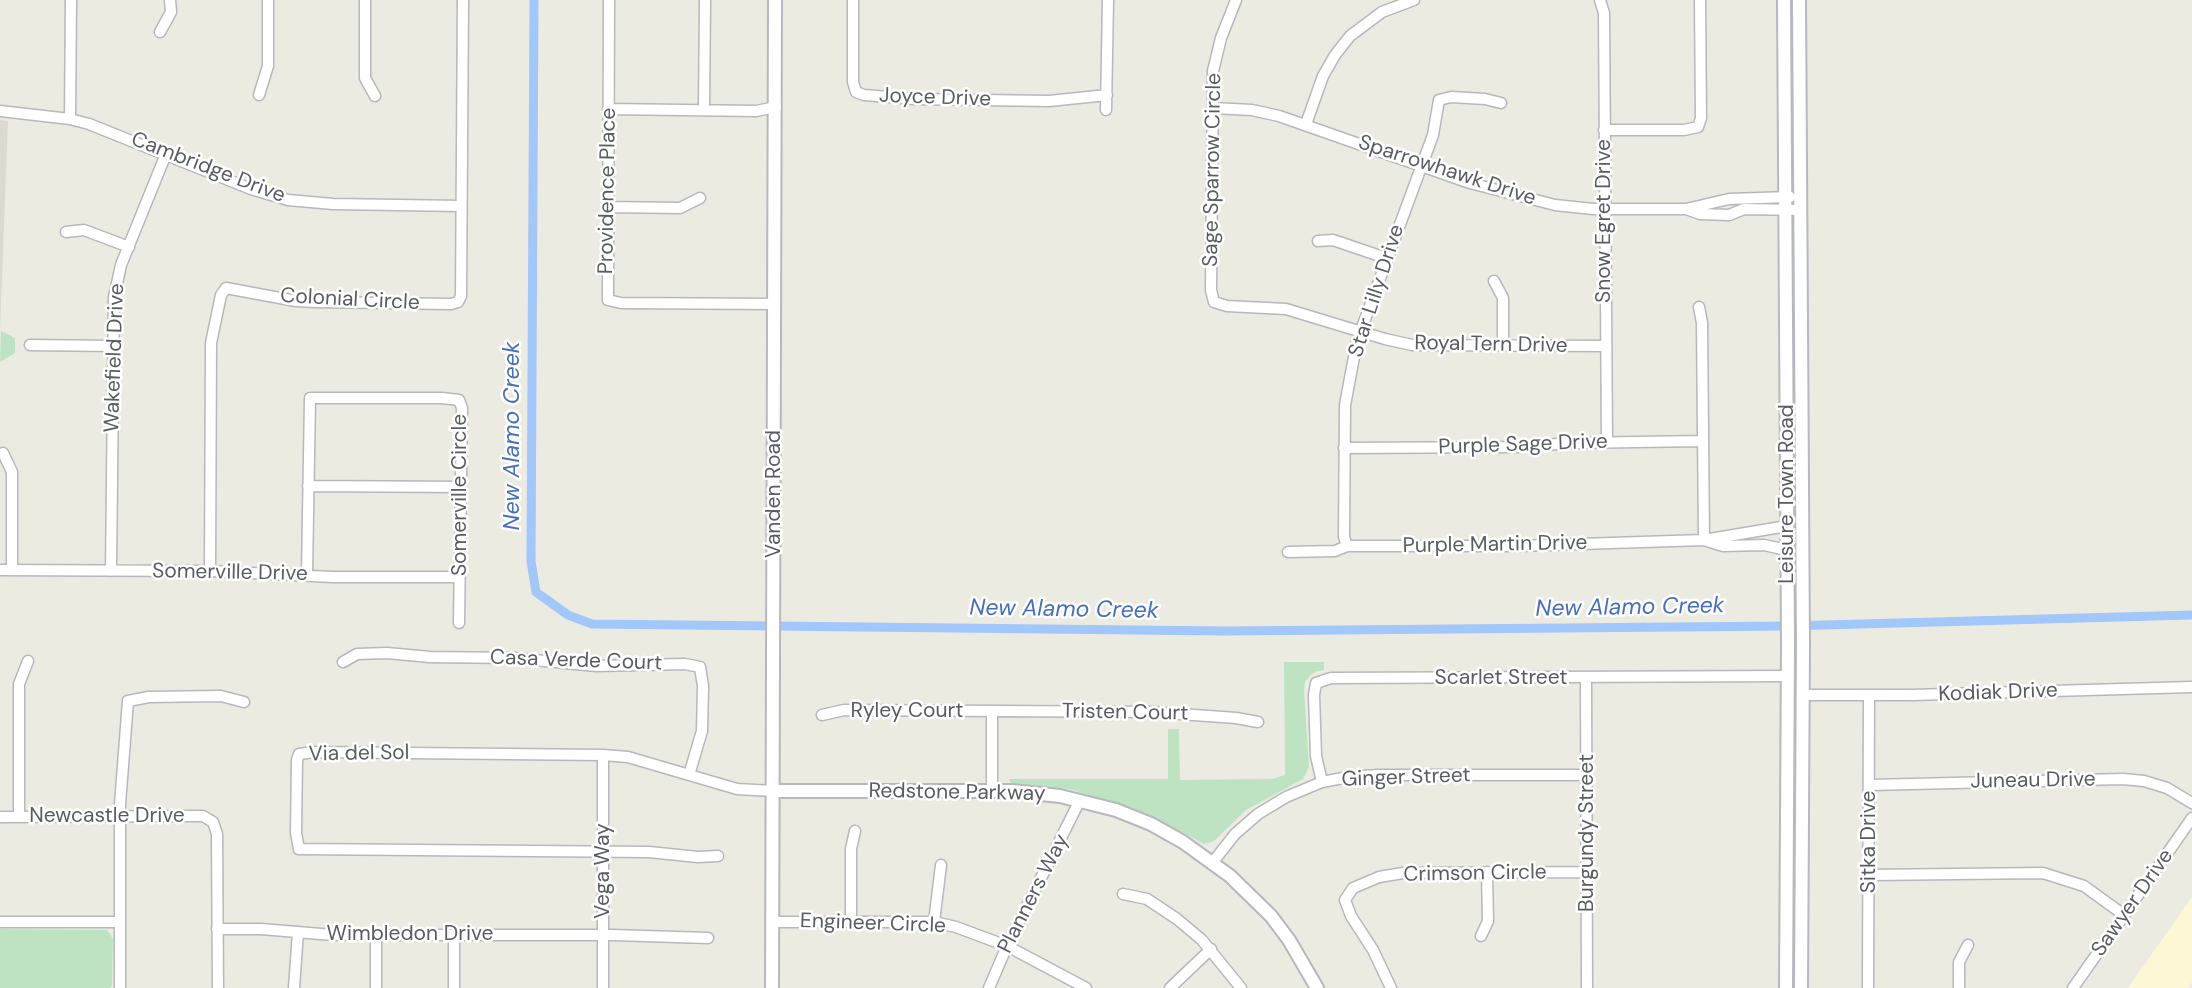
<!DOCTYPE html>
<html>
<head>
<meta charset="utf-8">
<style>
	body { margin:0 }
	canvas { display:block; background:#ecebe1 }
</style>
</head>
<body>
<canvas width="2192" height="988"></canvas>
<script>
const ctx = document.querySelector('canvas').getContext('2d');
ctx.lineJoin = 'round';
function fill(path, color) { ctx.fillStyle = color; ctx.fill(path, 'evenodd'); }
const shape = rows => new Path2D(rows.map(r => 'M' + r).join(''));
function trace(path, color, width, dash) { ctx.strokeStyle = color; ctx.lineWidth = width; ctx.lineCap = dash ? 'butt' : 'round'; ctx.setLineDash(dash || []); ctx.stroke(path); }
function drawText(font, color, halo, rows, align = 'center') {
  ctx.font = font + ' "DM Sans",sans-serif'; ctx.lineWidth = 5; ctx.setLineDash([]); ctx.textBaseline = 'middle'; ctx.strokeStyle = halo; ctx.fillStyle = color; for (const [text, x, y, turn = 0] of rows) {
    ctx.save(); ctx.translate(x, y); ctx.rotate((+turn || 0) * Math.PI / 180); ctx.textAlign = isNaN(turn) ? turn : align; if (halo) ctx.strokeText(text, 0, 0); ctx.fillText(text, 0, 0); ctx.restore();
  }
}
const commercial = shape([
	[2192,897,2192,982,2188,988,2128,988]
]);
const education = shape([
	[0,120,8,121,0,331]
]);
const green = shape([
	[1,331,15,338,15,353,0,362],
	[1284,662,1324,662,1324,670,1315,672,1310,676,1305,682,1304,690,1309,767,1303,779,1246,810,1214,841,1204,844,1146,813,1070,789,1011,784,1009,779,1168,779,1168,729,1179,729,1180,780,1272,779,1285,775],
	[0,929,107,930,113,939,112,986,110,988,0,988]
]);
const canal = shape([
	[534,0,531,561,536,592,568,615,592,624,1226,631,1787,626,2192,615]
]);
const minor = shape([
	[365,0,365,78,375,96],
	[609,0,608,300,621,303,775,304],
	[853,0,853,82,856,92,864,95,914,99,1049,101,1107,95],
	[1236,0,1221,38,1213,71,1211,290,1214,302,1227,306,1286,309,1385,339,1412,345,1605,346],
	[1600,0,1604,13,1607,442],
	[160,32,171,12,170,0],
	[259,95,268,66,268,0],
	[1212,108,1252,110,1279,116,1470,183,1555,205,1593,209,1686,209,1729,199,1790,197],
	[608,109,756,111,776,107],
	[704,110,705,0],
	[1106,110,1108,0],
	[0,111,70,119,89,124,251,189,288,200,333,204,461,206],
	[70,119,71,0],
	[1306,124,1323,76,1335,55,1350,36,1382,12,1414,0],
	[1604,130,1684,130,1698,127,1701,118,1700,0],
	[608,207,680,208,700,198],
	[1686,209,1700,214,1729,215,1744,209,1800,210],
	[66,232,84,230,129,247],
	[1318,241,1333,240,1386,258],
	[1494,281,1503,298,1503,346],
	[1699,307,1702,323,1704,540],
	[30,345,113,346],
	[1344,448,1516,447,1572,443,1702,441],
	[3,453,12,472,12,570],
	[308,486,460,487],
	[1704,540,1723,546,1764,545,1787,550],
	[1347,546,1344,537,1345,405,1357,341,1433,135,1439,100,1451,97,1485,99,1501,103],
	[1288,552,1335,551,1347,546,1518,546,1704,540,1787,526],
	[0,570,210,571,332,577,459,577],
	[111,571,114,297,121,265,166,154],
	[210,571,211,343,221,295,226,288,296,301,315,302,451,304,458,302,461,296,463,0],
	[307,574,310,398,442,398,459,400,462,408,459,623],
	[343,662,357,654,387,653,430,657,514,658,596,666,685,664,700,667,703,686,702,731,689,775],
	[1586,678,1587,988],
	[1803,695,1912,695,2192,687],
	[822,715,844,710,1152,712,1236,718,1258,722],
	[603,755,603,988],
	[1322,782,1316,756,1314,695,1316,683,1331,678,1788,676],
	[1869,785,2123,779,2144,781,2167,788,2192,803],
	[992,791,992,712],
	[0,817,196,816,203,816,213,822,217,834,218,988],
	[19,817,19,684,28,661],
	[718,856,698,857,649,852,299,849,296,833,297,760,299,754,314,752,603,755,628,757,737,789,773,791],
	[1213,862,1235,834,1258,814,1286,797,1322,782,1348,777,1378,775,1586,775],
	[1869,875,2043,873,2084,886,2124,915],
	[1123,894,1147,899,1177,919,1202,940,1241,988],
	[0,922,120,922],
	[773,922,934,922,956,927,1007,946,1086,988],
	[851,922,851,849,855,831],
	[934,922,941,865],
	[217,929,261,929,333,935,613,935,708,938],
	[1481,936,1488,921,1487,872],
	[120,988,120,804,128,701,149,697,221,696,244,702],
	[294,988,298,932],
	[376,988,376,935],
	[454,988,454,935],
	[989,988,1007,946,1080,800],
	[1170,988,1211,949],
	[1391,988,1373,950,1351,916,1345,900,1353,888,1379,877,1403,873,1587,872],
	[1868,988,1869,695],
	[1959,988,1959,962,1968,945],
	[2073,988,2192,818]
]);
const tertiary = shape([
	[773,791,1012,791,1060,796,1116,810,1151,824,1183,842,1230,876,1271,916,1289,940,1317,988],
	[772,988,775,0]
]);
const secondary = shape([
	[1784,0,1788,644,1786,988],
	[1799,0,1803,644,1801,988]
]);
const streetNames = [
	["Joyce Drive",935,98,2],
	["Cambridge Drive",208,168,21],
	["Sage Sparrow Circle",1213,170,-89],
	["Sparrowhawk Drive",1447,171,18],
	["Providence Place",608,191,-89],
	["Snow Egret Drive",1604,221,-90],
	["Star Lilly Drive",1377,291,-72],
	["Colonial Circle",350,300,3],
	["Royal Tern Drive",1491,345,1],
	["Wakefield Drive",115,358,-88],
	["Purple Sage Drive",1523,445,-2],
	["Vanden Road",774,494,-90],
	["Leisure Town Road",1787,494,-90],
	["Somerville Circle",460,495,-90],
	["Purple Martin Drive",1495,545,-1],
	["Somerville Drive",230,573,1],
	["Casa Verde Court",576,661,2],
	["Scarlet Street",1501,678],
	["Kodiak Drive",1998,693,-2],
	["Ryley Court",907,711],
	["Tristen Court",1125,713,1],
	["Via del Sol",359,754,-1],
	["Ginger Street",1406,778,-2],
	["Juneau Drive",2033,781,-1],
	["Redstone Parkway",957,793,1],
	["Newcastle Drive",107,816],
	["Burgundy Street",1587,833,-90],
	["Sitka Drive",1869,842,-90],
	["Vega Way",603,871,-90],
	["Crimson Circle",1475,874,-1],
	["Planners Way",1034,894,-63],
	["Sawyer Drive",2133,903,-55],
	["Engineer Circle",873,924,2],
	["Wimbledon Drive",410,934]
];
const waterNames = [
	["New Alamo Creek",513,436,-90],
	["New Alamo Creek",1630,608,-1],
	["New Alamo Creek",1064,610,1]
];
fill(commercial, '#fcf8d5');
fill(education, '#dcdacf');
fill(green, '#bee3c3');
trace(canal, '#a1c7fb', 9);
trace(minor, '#b6b8bd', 13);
trace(tertiary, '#b6b8bd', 16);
trace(secondary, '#b6b9bf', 16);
trace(minor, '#fff', 10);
trace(tertiary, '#fff', 12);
trace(secondary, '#fff', 12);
drawText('21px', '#595c61', '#fff', streetNames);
drawText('italic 23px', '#466fbd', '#fff', waterNames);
</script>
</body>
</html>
